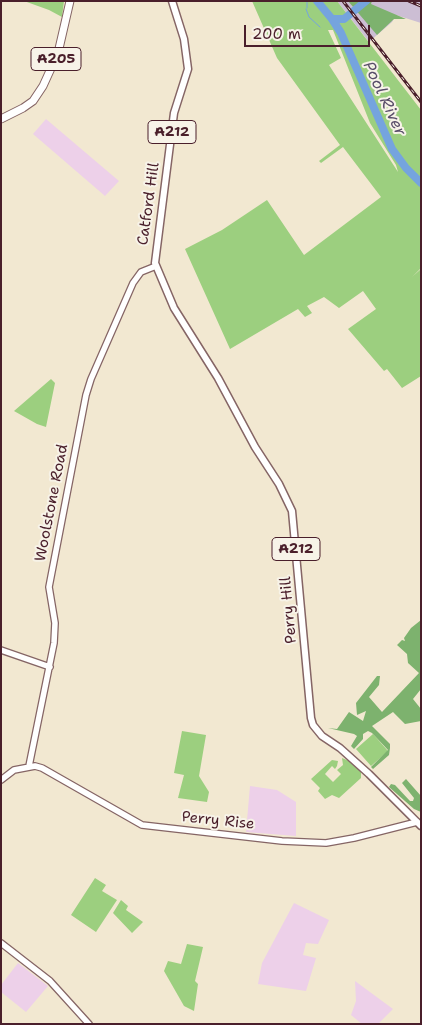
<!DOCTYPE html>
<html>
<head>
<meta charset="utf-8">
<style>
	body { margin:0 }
	#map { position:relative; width:422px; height:1025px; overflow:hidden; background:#f2e8d1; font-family:"Shantell Sans",sans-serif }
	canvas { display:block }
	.frame { position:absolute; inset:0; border:2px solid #4a1f2b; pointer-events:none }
	.scale { position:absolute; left:244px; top:25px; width:126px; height:22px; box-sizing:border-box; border:2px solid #4a1f2b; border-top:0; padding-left:6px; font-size:15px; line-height:18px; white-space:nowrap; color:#4a1f2b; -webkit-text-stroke:4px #f7f3e8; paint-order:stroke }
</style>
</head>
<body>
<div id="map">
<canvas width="422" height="1025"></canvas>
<div class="frame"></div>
<div class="scale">200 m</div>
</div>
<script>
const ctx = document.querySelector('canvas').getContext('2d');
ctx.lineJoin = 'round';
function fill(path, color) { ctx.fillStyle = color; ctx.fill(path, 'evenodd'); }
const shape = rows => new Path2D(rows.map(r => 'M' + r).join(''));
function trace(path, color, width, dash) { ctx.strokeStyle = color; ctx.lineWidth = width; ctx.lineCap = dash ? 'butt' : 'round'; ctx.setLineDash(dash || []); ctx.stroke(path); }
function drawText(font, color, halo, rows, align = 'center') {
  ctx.font = font + ' "Shantell Sans",sans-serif'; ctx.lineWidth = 4; ctx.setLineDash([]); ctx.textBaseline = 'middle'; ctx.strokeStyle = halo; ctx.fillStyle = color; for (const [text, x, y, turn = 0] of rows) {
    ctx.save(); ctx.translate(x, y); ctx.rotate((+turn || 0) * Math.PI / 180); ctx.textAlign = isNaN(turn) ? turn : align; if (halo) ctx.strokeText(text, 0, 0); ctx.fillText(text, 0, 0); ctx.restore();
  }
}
const built = shape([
	[46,119,119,181,105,196,33,134],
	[250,786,277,790,296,802,296,836,246,832],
	[294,903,329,920,318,944,306,943,303,955,316,958,306,991,258,984,262,963],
	[18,963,48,986,26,1012,1,992,1,985],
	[355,981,393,1009,378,1024,362,1024,351,1015,356,1001]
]);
const industrial = shape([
	[337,1,421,1,421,23,396,15,392,22,369,42]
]);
const green = shape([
	[24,1,64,1,62,17,49,10],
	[252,1,337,1,421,110,421,268,412,277,421,269,421,376,402,388,387,369,384,371,348,329,376,309,363,291,339,308,324,297,307,306,312,313,305,317,298,309,230,349,185,249,222,230,267,200,304,255,381,197,343,147,321,163,319,161,340,145,277,58],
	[328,30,333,30,370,123,396,165,398,172,329,65,341,58],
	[51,379,55,383,46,427,37,424,14,411],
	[182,731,206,735,199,776,209,792,207,802,178,798,184,775,174,773],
	[373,734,388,751,371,766,356,749],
	[342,758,349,761,361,772,361,778,339,798,332,795,325,799,318,791,320,788,311,779,332,760,338,761,337,766,335,769,332,766,325,774,333,782,341,774,337,770,343,765],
	[95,878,106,885,102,891,117,900,96,932,71,915],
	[121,900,128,906,126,910,143,922,132,933,113,913],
	[187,944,203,947,195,981,198,984,194,1011,184,1006,164,971,168,961,181,964]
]);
const forest = shape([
	[348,1,372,1,371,4,406,19,394,19,377,35],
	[421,620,421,689,413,699,421,709,421,721,405,724,393,712,372,726,390,744,390,748,389,755,373,769,371,767,388,750,372,733,368,731,363,734,363,739,354,749,351,746,357,736,354,734,328,728,337,729,349,712,363,721,366,711,357,715,356,703,377,676,380,676,379,685,369,697,382,712,419,673,408,663,407,654,397,645,402,640,405,641,404,638,411,628],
	[406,779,421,796,421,812,414,809,389,787,391,784,395,785,410,801,413,801,414,798,402,783]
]);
const stream = shape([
	[307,8,307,1],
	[306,9,309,17,320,27]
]);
const river = shape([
	[317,1,332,19,344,19,366,1],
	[332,19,341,33,392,149,406,168,421,183]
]);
const secondary = shape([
	[1,650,50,667],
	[29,766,54,643,55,623,49,587,86,395,91,379,133,283,141,272,156,266],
	[1,780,14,770,35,766,42,768,142,825,282,841,326,843,354,838,417,822],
	[1,943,50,981,89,1024]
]);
const primary = shape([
	[172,1,184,39,188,69,174,113,155,263,174,308,218,378,255,447,279,484,292,511,311,718,313,725,322,736,340,748,369,774,421,826]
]);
const highway = shape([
	[1,119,23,108,33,101,43,86,58,53,70,1]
]);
const rail = shape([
	[343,1,421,102],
	[409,1,421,6]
]);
const shields = [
	[56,59,50],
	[172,132,48],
	[296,549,48]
];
const shieldNames = [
	["A205",56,59],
	["A212",172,132],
	["A212",296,549]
];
const streetNames = [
	["Catford Hill",149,204,-82],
	["Woolstone Road",52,503,-79],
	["Perry Hill",289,610,-95],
	["Perry Rise",218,821,6]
];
const waterNames = [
	["Pool River",384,99,65]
];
fill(built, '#edd0e9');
fill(industrial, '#ccbed4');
fill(green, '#9ccf7f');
fill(forest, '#7db26e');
trace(stream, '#75a4de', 1);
trace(river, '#75a4de', 8);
trace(secondary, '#856565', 8);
trace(primary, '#856565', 9);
trace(highway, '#856565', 9);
trace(secondary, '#fff', 5.5);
trace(primary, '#fff', 6);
trace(highway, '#fff', 7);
trace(rail, '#4a1f2b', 3);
trace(rail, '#f7f3e8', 1, [4]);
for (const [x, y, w] of shields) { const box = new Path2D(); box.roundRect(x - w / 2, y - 11.5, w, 23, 4); ctx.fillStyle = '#f7f3e8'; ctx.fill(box); trace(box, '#4a1f2b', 1); }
drawText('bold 14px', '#4a1f2b', null, shieldNames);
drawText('15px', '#4a1f2b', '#f7f3e8', streetNames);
drawText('italic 16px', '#594e6a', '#f7f3e8', waterNames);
</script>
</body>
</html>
